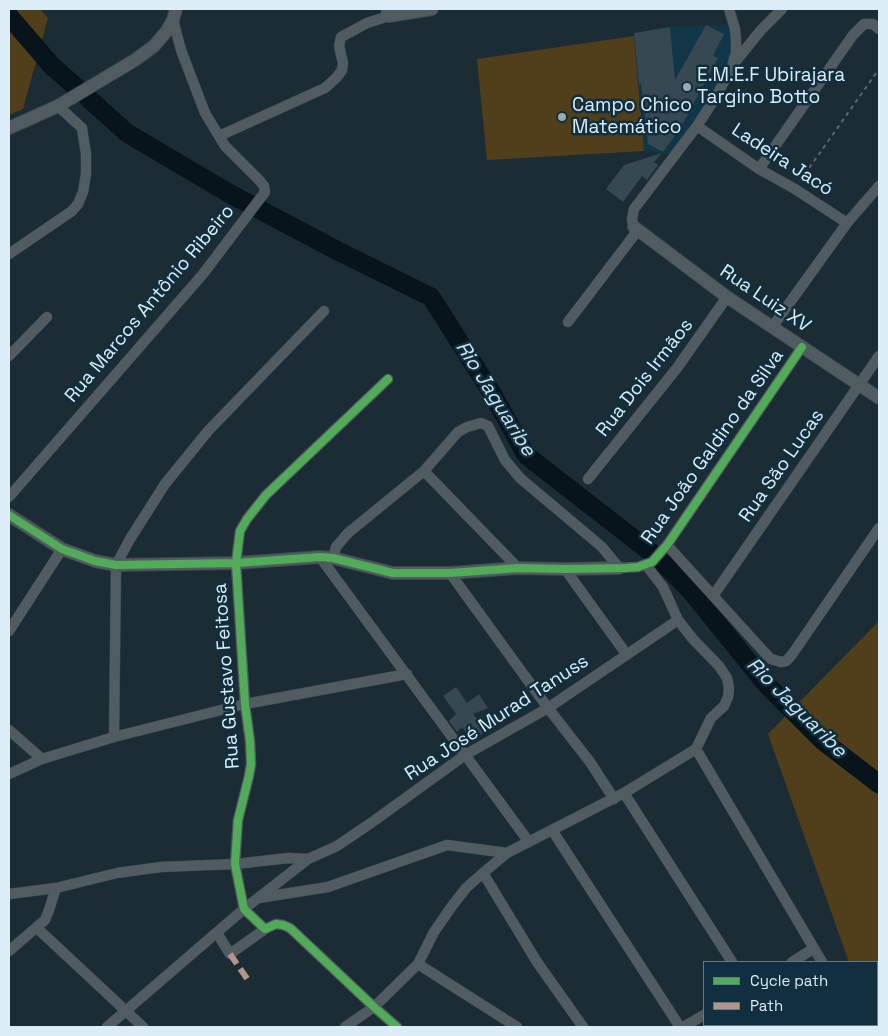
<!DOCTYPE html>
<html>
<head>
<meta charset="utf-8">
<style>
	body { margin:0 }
	#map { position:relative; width:888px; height:1036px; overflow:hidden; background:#1c2c34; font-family:"Space Grotesk",sans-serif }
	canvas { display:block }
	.frame { position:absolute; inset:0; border:10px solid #dcedf7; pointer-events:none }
	.legend { position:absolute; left:703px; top:961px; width:175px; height:65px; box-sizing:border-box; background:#112f3e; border:1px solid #627b88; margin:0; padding:6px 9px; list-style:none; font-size:15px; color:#dcedf7 }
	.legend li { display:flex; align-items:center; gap:10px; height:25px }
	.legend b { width:25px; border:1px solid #627b88 }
</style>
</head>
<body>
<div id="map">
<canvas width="888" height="1036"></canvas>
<div class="frame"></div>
<ul class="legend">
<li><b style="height:6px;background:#51ab58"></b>Cycle path</li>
<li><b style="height:6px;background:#b2968c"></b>Path</li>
</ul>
</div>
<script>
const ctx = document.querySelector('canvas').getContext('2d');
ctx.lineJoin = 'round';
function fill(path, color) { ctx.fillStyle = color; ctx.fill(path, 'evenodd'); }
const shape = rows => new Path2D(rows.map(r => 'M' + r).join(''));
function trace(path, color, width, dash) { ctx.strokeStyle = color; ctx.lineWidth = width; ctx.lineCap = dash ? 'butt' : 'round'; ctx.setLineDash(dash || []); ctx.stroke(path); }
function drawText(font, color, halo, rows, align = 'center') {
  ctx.font = font + ' "Space Grotesk",sans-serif'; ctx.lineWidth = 5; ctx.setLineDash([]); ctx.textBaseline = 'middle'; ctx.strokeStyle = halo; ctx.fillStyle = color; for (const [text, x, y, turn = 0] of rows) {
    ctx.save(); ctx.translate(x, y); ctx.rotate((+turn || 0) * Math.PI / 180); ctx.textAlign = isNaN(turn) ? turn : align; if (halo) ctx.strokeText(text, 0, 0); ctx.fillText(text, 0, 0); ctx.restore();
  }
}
const built = shape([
	[734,24,737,54,677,155,644,151,634,33,670,27]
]);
const green = shape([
	[9,9,40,9,48,18,23,109,9,115],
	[634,36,644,151,487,160,477,59],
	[879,621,879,990,877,991,877,962,849,962,768,734]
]);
const river = shape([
	[9,16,52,66,76,87],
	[88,98,127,133,232,195,338,251,431,297,492,393,526,455,657,557,691,591,766,684,823,741,879,784]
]);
const building = shape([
	[706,25,724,34,713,56,718,58,681,127,663,152,648,144,641,83,639,84,634,33,670,27,675,80],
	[662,153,654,162,658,165,647,180,642,176,623,202,606,189,624,165],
	[456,687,467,703,479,694,488,708,473,714,487,731,472,739,462,727,457,732,449,721,456,714,443,696]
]);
const path = shape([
	[800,181,879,69]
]);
const minor = shape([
	[729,9,735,29,736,41,736,52,733,63],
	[697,126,759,169,795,189,847,223],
	[219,136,325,88,337,77,342,70,343,63,339,46,341,37,367,23,389,16],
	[759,169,853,35,864,24,873,24,879,29],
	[634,227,632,219,634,209,697,126,717,95,732,66,761,30,782,9],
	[9,254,72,211,78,204,83,192,86,174,86,154,82,128,58,106],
	[568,322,638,230],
	[773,326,847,223,879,186],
	[9,356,47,317],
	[388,379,266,495,247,519,240,531,236,563,245,704,250,741,251,764,249,776,238,820,235,864,244,909,265,929,276,924,283,925,290,928,374,1007,397,1027],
	[424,471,518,568],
	[588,479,677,368,727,297],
	[9,497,203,274,265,192,264,186,259,180,225,146,205,113,181,50,173,20],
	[667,545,765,653,771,659,781,662,786,661,791,656,879,528],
	[320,557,529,842],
	[333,558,336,547,348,533,424,471,458,432,467,427,481,423,488,426,505,460,520,478,602,547,619,568,638,567,652,562,667,545,802,347],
	[565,569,627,655],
	[450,573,548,708,590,762,614,799],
	[713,596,879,356],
	[9,631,62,549],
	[9,730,42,759],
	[114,737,116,565,130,539,165,484,208,431,324,311],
	[696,749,822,962],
	[9,774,42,759,114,737,245,704,407,674],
	[624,793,732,962],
	[552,830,680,1027],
	[483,873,537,962,583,1027],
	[9,894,56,888,117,873,161,867,235,864,289,858,308,859],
	[259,898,328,887,447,845,507,853],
	[37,928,143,1027],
	[217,933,230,954,265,929],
	[9,951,45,920,49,910,56,888],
	[792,962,813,949],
	[418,964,434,932,452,906,466,888,483,873,507,853,624,793,696,749,711,718,724,706,728,697,729,688,727,678,719,666,692,638,678,620,663,587,646,565],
	[867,1025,869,1027],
	[107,1027,244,909,308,859,337,846,371,823,465,755,548,708,678,620],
	[345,1027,374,1007,418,964,517,1027],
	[683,1027,704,1015],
	[841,1027,845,1025]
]);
const tertiary = shape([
	[387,9,389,16,432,9],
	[9,128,58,106,135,60,154,46,166,32,173,20,176,9],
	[634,227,727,297,879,398],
	[9,515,62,549,95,561,116,565,236,563,320,557,333,558,393,573,450,573,518,568,565,569,619,568]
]);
const quiet = shape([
	[230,954,248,980]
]);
const cycleway = shape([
	[388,379,266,495,247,519,240,531,236,563,245,704,250,741,251,764,249,776,238,820,235,864,244,909,265,929,276,924,283,925,290,928,374,1007,397,1027],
	[9,515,62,549,95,561,116,565,236,563,320,557,333,558,393,573,450,573,518,568,565,569,626,568,638,567,652,562,667,545,802,347]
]);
const markers = [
	[687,87,5,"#99a9b3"],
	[562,117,5,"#99a9b3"]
];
const poiNames = [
	["E.M.E.F Ubirajara",697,76],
	["Targino Botto",697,98],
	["Campo Chico",572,106],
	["Matemático",572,128]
];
const streetNames = [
	["Ladeira Jacó",782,160,33],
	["Rua Luiz XV",765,299,34],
	["Rua Marcos Antônio Ribeiro",150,304,-50],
	["Rua Dois Irmãos",645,378,-52],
	["Rua João Galdino da Silva",713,447,-55],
	["Rua São Lucas",782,466,-55],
	["Rua Gustavo Feitosa",227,676,-94],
	["Rua José Murad Tanuss",497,718,-33]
];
const waterNames = [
	["Rio Jaguaribe",495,399,58],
	["Rio Jaguaribe",796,708,45]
];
fill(built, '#113647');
fill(green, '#503f1a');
trace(river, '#08141b', 19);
fill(building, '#364851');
trace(minor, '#3b484f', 11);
trace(tertiary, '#3b484f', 14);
trace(path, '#5b666c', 2, [4, 4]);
trace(minor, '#515c62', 10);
trace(tertiary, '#515c62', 12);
trace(quiet, '#b2968c', 6, [12, 6]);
trace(cycleway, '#51ab58', 8);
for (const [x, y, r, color] of markers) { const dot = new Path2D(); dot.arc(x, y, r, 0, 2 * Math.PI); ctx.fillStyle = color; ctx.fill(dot); trace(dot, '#112f3e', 2); }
drawText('19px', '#dcedf7', '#112f3e', poiNames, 'left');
drawText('19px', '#dcedf7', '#112f3e', streetNames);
drawText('italic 20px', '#cde3f0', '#112f3e', waterNames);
</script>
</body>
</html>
